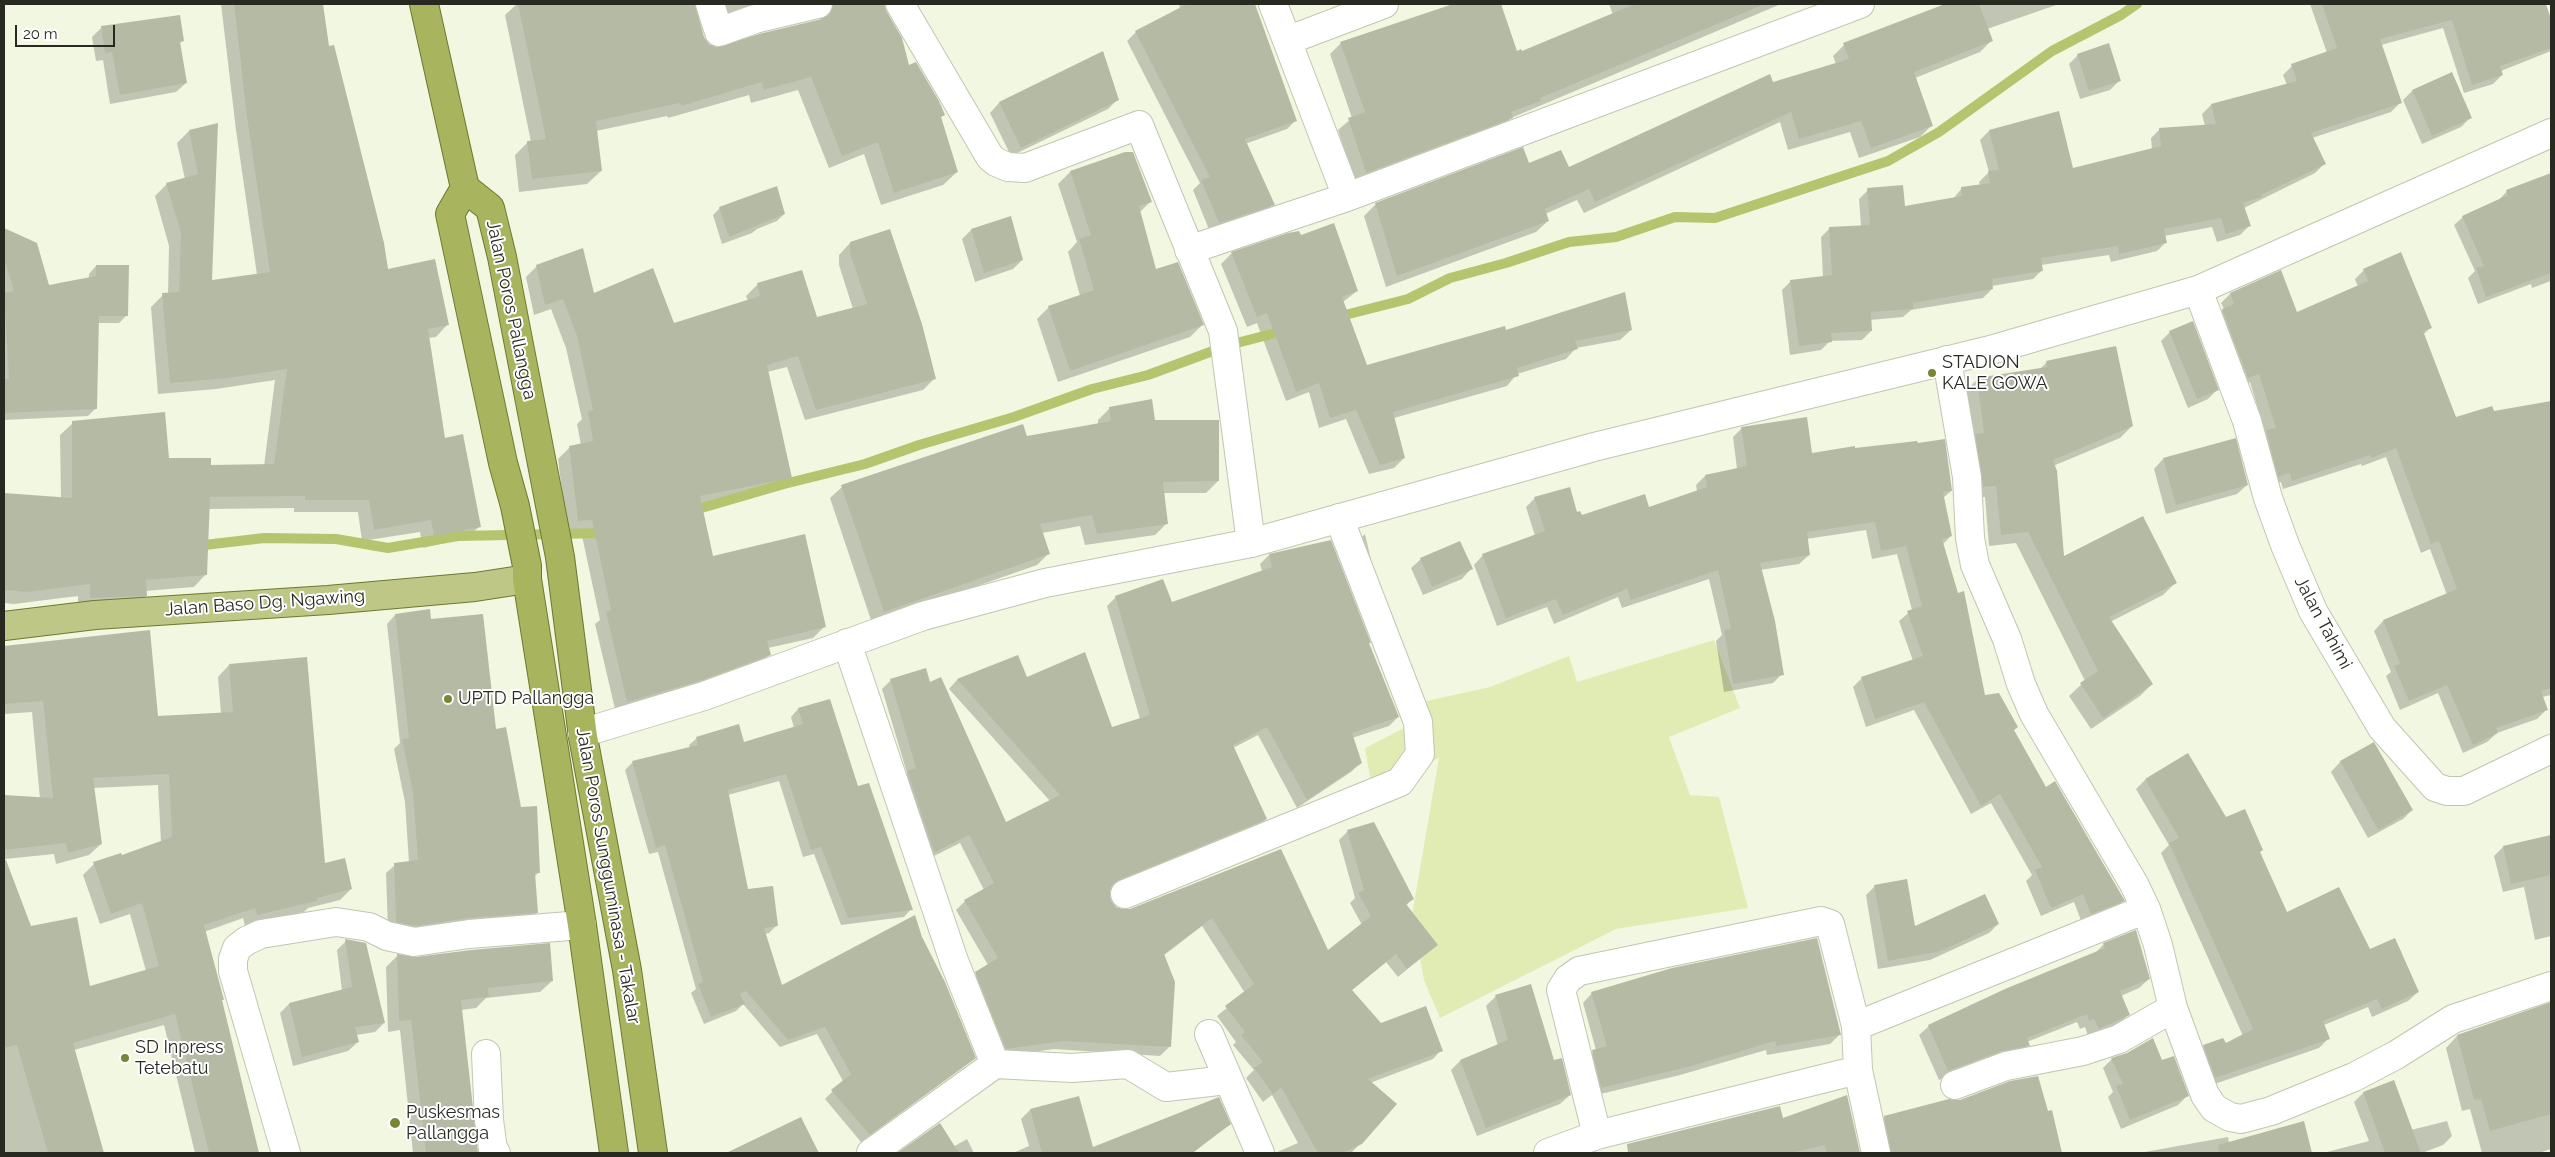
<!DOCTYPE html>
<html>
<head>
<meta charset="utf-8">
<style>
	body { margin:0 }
	#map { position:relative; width:2555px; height:1157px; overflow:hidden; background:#f2f7e1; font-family:Raleway,sans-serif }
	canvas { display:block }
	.frame { position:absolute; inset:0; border:5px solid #282a22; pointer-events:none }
	.scale { position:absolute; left:15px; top:25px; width:100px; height:22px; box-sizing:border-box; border:2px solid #282a22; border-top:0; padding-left:6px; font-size:15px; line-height:18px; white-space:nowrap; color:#282a22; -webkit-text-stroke:4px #fff; paint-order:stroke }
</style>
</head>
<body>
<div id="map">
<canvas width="2555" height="1157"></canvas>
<div class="frame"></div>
<div class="scale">20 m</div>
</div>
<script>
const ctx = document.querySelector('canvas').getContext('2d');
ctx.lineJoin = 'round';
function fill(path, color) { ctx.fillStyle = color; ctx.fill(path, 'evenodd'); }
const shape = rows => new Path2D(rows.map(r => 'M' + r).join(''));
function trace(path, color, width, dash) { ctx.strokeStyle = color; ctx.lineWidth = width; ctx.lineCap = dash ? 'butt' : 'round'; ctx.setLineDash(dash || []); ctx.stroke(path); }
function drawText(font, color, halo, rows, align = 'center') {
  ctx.font = font + ' Raleway,sans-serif'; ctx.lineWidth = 4; ctx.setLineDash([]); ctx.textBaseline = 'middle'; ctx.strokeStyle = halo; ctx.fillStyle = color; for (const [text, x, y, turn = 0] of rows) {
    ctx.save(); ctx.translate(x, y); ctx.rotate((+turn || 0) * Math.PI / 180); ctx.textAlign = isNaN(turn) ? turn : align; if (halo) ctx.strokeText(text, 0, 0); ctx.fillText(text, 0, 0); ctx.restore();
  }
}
const green = shape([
	[1714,640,1740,708,1669,737,1690,795,1719,797,1748,908,1616,929,1440,1018,1424,980,1412,915,1439,758,1371,783,1365,748,1416,722,1422,702,1490,687,1569,656,1577,682]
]);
const shadow = shape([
	[221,4,322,4,327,48,387,270,448,324,436,337,428,338,443,439,480,526,467,538,423,548,420,532,362,541,358,512,294,512,294,508,208,509,206,574,194,587,145,591,146,596,134,608,78,609,78,596,14,604,4,603,4,495,61,499,60,435,73,423,168,459,209,466,264,466,275,380,216,389,158,394,151,307,163,295,168,294,169,246,155,196,167,184,185,179,177,143,189,131,217,125,210,281,257,275,236,130],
	[517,4,694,4,703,37,707,44,715,48,820,21,820,13,812,4,884,4,885,12,908,66,943,115,940,118,957,172,943,185,881,205,864,154,829,168,798,90,751,103,749,95,668,118,667,116,596,131,601,171,587,184,519,192,515,155,528,142,531,142,505,15],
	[704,4,791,4,716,24],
	[1179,4,1254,4,1296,120,1287,129,1245,144,1273,204,1265,213,1210,232,1193,190,1200,183,1127,41,1136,32,1180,9],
	[1457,4,1500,4,1516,53,1522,53,1613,15,1609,4,1781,4,1511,118,1500,129,1355,183,1338,130,1352,118,1330,54,1341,43],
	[1948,4,2059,4,1987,29,1992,40,1980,52,1915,78,1932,125,1920,137,1859,158,1850,132,1788,150,1780,122,1584,213,1577,200,1545,214,1548,221,1536,232,1386,287,1364,216,1376,204,1528,165,1568,169,1772,83,1836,64,1833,56,1844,45],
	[2310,4,2545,4,2551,23,2551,51,2501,71,2502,75,2493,84,2464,93,2443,28,2381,45,2400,103,2391,112,2312,138,2324,164,2315,173,2244,208,2249,226,2240,235,2217,242,2212,227,2164,236,2166,242,2157,251,2111,262,2109,255,2041,265,2042,270,2033,279,1992,286,1992,289,1983,298,1911,310,1903,317,1870,320,1871,331,1862,340,1830,341,1821,350,1790,355,1782,290,1791,281,1823,277,1821,237,1830,228,1861,226,1859,199,1868,190,1904,208,1953,199,1962,188,1980,185,1979,182,1989,172,1980,140,1989,131,2072,170,2152,150,2151,138,2160,129,2205,126,2202,114,2211,105,2287,85,2283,75,2292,66,2327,53],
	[102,27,182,41,179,44,186,83,176,92,110,104,103,60,96,61,92,37],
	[1102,53,1117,100,1108,109,1011,156,990,113,999,103],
	[2078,55,2120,80,2110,90,2080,99,2069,64],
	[2451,74,2471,117,2461,127,2422,144,2403,100,2412,91],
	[1125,154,1150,202,1139,213,1155,271,1202,325,1190,337,1058,382,1037,319,1049,307,1080,296,1068,252,1077,242,1058,184,1070,172],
	[2551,181,2551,281,2532,288,2531,284,2478,304,2468,278,2475,271,2454,225,2463,217,2499,200,2507,191],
	[720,208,784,214,777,221,757,229,752,233,722,244,713,215],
	[4,229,36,244,48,286,89,279,89,274,96,266,127,315,119,323,97,323,96,408,88,416,4,420],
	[971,230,1022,260,1013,269,975,282,962,239],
	[1289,234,1300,236,1357,291,1343,302,1366,366,1505,331,1631,330,1620,340,1576,348,1566,359,1517,374,1507,386,1394,418,1404,458,1394,468,1369,474,1346,419,1319,428,1309,392,1286,401,1257,323,1247,327,1221,264,1231,254],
	[850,243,934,379,923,390,805,420,787,367,767,372,791,478,780,489,701,504,712,558,825,626,813,638,768,648,769,655,758,666,616,713,595,624,600,620,581,531,567,532,558,459,569,448,581,445,577,424,582,419,566,348,551,309,534,315,526,277,537,266,593,295,673,325,748,301,746,296,757,285,816,318,853,309,839,265,839,255],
	[2364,270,2430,328,2423,335,2455,418,2551,402,2551,695,2542,697,2547,709,2537,719,2497,733,2487,742,2463,753,2438,693,2400,710,2386,676,2391,672,2374,631,2383,621,2447,595,2430,549,2421,553,2386,457,2362,466,2361,464,2283,489,2281,482,2269,485,2257,441,2265,432,2250,382,2238,387,2213,319,2224,309,2221,303,2230,294,2296,314,2358,287,2355,279],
	[2170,332,2217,390,2208,399,2188,408,2161,341],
	[2047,362,2132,426,2120,438,2053,466,2063,558,2175,583,2163,595,2110,622,2152,684,2140,696,2091,729,2069,696,2085,681,2016,543,1989,546,1985,497,1971,499,1965,391,1978,379,2039,370],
	[1110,408,1154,421,1218,481,1206,493,1163,493,1167,523,1155,535,1085,545,1080,526,1042,533,1049,553,1037,565,872,623,830,498,842,487,1026,437,1098,424,1098,420],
	[1742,428,1811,454,1951,491,1943,498,1951,536,1943,544,1984,696,2013,731,2046,788,2123,901,2114,910,2082,923,2074,902,2041,916,2026,881,2032,875,1991,803,1971,814,1914,710,1866,727,1853,687,1862,678,1913,661,1899,621,1912,610,1897,554,1872,559,1866,530,1806,539,1809,555,1799,564,1760,570,1782,674,1773,683,1724,692,1716,641,1722,635,1709,579,1622,608,1618,597,1554,624,1547,607,1497,626,1474,565,1483,555,1535,536,1526,507,1535,498,1581,517,1648,508,1697,491,1696,485,1705,476,1737,469,1733,437],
	[2163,459,2247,485,2237,494,2166,514,2154,469],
	[1365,534,1371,560,1358,573,1349,549],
	[1269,555,1368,644,1398,717,1389,726,1352,738,1360,763,1351,772,1297,808,1258,735,1233,748,1266,819,1257,828,1110,888,1109,900,1115,908,1123,911,1131,910,1280,850,1328,952,1362,925,1350,903,1355,898,1339,840,1348,831,1412,899,1406,906,1436,945,1398,977,1386,962,1351,991,1380,1025,1441,1050,1433,1059,1370,1083,1361,1143,1351,1153,1275,1153,1298,1143,1272,1095,1263,1102,1246,1078,1254,1070,1233,1045,1236,1042,1217,1016,1245,993,1202,926,1163,956,1169,1047,1160,1056,1054,1049,997,1057,967,982,988,965,956,910,965,901,984,890,960,843,926,860,898,781,907,773,882,689,891,680,929,683,1005,824,1050,801,949,689,957,680,1018,657,1026,679,1112,729,1140,719,1107,606,1116,597,1171,604,1262,571,1260,564],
	[1421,559,1471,569,1462,579,1423,595,1411,568],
	[395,615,430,620,494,731,538,873,534,877,537,912,528,921,388,930,386,873,395,865,409,863,405,802,394,749,400,743,387,624],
	[149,631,157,717,221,714,218,677,229,665,324,865,351,889,340,900,308,908,304,912,245,926,243,918,204,932,223,999,221,1001,258,1153,195,1153,164,1025,74,1050,102,1153,4,1153,4,796,40,799,32,712,4,714,4,647],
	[158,785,161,843,121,857,94,864,83,875,100,924,130,914,146,971,89,987,31,928,5,859,54,854,56,864,89,855,101,844,93,788],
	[829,700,857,788,911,909,904,917,841,925,814,854,803,857,779,781,728,795,747,890,776,926,769,933,764,934,782,987,921,938,974,1058,861,1142,825,1099,843,1081,817,1034,780,1047,743,1004,736,1011,704,1024,691,993,696,989,658,852,649,854,625,770,633,762,690,748,689,745,697,738,743,743,794,728,791,717,798,709],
	[2373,744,2412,810,2403,819,2368,838,2331,772,2340,762],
	[2145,780,2225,819,2262,850,2259,853,2287,914,2369,950,2418,992,2408,1001,2372,1017,2368,1007,2324,1025,2328,1039,2319,1048,2206,1087,2195,1056,2204,1046,2226,1045,2243,1036,2161,853,2169,845,2136,789],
	[2551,836,2551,936,2535,940,2524,887,2503,892,2494,856,2503,847],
	[1875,886,1914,928,1998,924,1989,933,1930,960,1878,969,1866,895],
	[346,941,384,1023,375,1032,356,1035,358,1042,348,1051,293,1066,280,1013,289,1004,342,991,337,950],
	[2104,944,2149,979,2139,988,2121,996,2128,1015,2119,1024,2089,1038,2085,1027,2080,1029,2077,1022,2027,1042,2028,1045,2019,1054,1990,1060,1939,1080,1919,1035,1929,1026,2095,953],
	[397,956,552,981,540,992,486,998,476,1008,461,1010,477,1153,411,1153,413,1153,400,1030,388,1032,386,967],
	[1531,985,1553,1062,1570,1095,1560,1104,1477,1136,1451,1070,1460,1061,1498,1046,1486,1006,1495,997],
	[1592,993,1839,1035,1830,1044,1767,1055,1766,1050,1680,1075,1592,1096,1583,1060,1596,1050,1583,1003],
	[2551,1004,2551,1149,2539,1153,2482,1153,2470,1109,2462,1111,2446,1048,2457,1036],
	[2112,1059,2161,1061,2187,1096,2178,1105,2121,1129,2108,1097,2113,1092,2103,1068],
	[2393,1082,2411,1130,2447,1121,2452,1136,2443,1145,2422,1153,2323,1153,2369,1141,2354,1102,2363,1093],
	[1846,1096,1859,1153,1640,1153,1639,1150,1782,1120],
	[1078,1097,1093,1149,1229,1124,1193,1153,1013,1153,1029,1146,1021,1119,1030,1110],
	[1885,1117,2060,1148,2055,1153,1878,1153,1874,1128],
	[800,1118,818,1153,729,1153],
	[2303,1123,2311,1153,2139,1153,2228,1137,2229,1143],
	[967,1139,974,1153,911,1153,909,1149,953,1147]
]);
const stream = shape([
	[1337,317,1408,299,1450,278,1506,263,1569,242,1616,237,1675,217,1715,218,1888,161,1939,132,2052,51,2121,15,2137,4],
	[691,511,784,484,865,464,919,445,1014,417,1092,389,1148,375,1229,345,1287,330],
	[196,546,264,538,336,539,388,548,458,536,607,533]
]);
const building = shape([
	[234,4,323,4,329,46,334,45,384,243,388,269,435,259,449,325,428,329,445,438,463,434,481,527,434,536,431,520,374,530,369,500,305,500,305,496,210,497,207,575,146,580,147,596,90,598,90,584,27,592,4,590,4,493,72,498,72,421,165,412,169,458,211,458,211,465,274,464,287,369,229,378,170,383,162,293,179,292,181,233,166,183,198,174,189,130,218,123,212,280,270,272,247,117],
	[518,4,695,4,704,37,709,44,717,47,759,34,822,19,829,15,833,4,884,4,887,12,902,38,909,65,916,62,939,101,945,115,941,117,958,172,894,193,878,142,842,156,811,77,764,90,762,82,681,106,680,103,596,121,602,171,532,179,527,141,546,139],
	[1187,4,1255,4,1297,121,1245,139,1275,205,1219,223,1201,180,1210,177,1135,31],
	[1453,4,1501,4,1517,51,1521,49,1522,51,1635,4,1765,4,1540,98,1541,101,1511,112,1513,118,1366,173,1348,118,1365,112,1340,42],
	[1945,4,1979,4,1993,41,1914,72,1933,126,1871,148,1861,121,1799,139,1791,112,1595,202,1589,189,1545,209,1549,221,1397,276,1375,203,1523,147,1529,163,1561,150,1569,167,1770,74,1773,82,1849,59,1843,43],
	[2322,4,2546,4,2551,19,2551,48,2500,66,2503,75,2472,85,2452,20,2380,39,2402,103,2311,133,2326,164,2261,195,2262,197,2243,203,2251,226,2226,234,2221,218,2164,229,2167,243,2119,254,2118,246,2041,258,2043,271,1992,279,1993,289,1913,303,1913,309,1871,312,1872,331,1831,333,1832,342,1799,346,1790,280,1832,275,1829,227,1870,225,1867,188,1903,185,1905,206,1962,196,1961,187,1990,183,1988,171,1999,170,1989,130,2059,111,2073,168,2161,146,2159,128,2216,124,2211,104,2297,81,2291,64,2337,48],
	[180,15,184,41,180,42,187,83,120,95,112,52,105,53,101,26],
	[2109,43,2121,81,2089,91,2077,54],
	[1103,51,1119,100,1021,148,999,102],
	[2452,72,2472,118,2432,136,2412,90],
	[1125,152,1133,152,1152,202,1139,206,1156,269,1178,262,1204,325,1070,371,1048,306,1094,290,1079,239,1091,235,1070,171],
	[2551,173,2551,273,2486,297,2476,268,2484,266,2462,216,2508,195,2506,190],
	[777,186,785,214,729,237,719,207],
	[1011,216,1023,260,984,273,971,229],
	[1334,223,1358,291,1342,297,1367,365,1505,326,1506,330,1625,292,1632,330,1575,341,1578,349,1517,368,1519,376,1393,412,1405,458,1380,465,1356,410,1330,418,1319,383,1296,392,1267,313,1257,317,1231,252,1288,233,1299,231,1301,235],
	[4,228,37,243,49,285,96,276,96,265,129,265,128,316,99,316,97,409,4,413,4,379,9,379,4,293,14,291,4,258],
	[890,229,922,324,936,379,816,410,798,356,767,365,792,478,700,496,713,556,805,534,826,627,767,641,771,655,699,681,627,702,606,612,611,610,592,520,578,521,569,446,593,441,588,411,593,410,577,336,563,299,545,305,536,265,583,248,594,293,653,268,674,323,760,296,757,283,802,270,817,317,867,304,850,253,850,242],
	[2401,252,2432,328,2423,331,2456,417,2492,406,2494,411,2551,401,2551,688,2541,691,2548,710,2496,728,2498,733,2473,745,2447,685,2409,701,2394,666,2400,664,2383,620,2457,589,2439,541,2431,544,2396,448,2371,458,2370,455,2292,481,2290,473,2278,477,2266,430,2276,428,2259,374,2248,378,2222,309,2234,304,2230,293,2281,270,2297,312,2368,281,2363,269],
	[2193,321,2219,390,2197,399,2169,331],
	[2116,346,2133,426,2053,460,2057,471,2064,556,2143,516,2177,583,2109,617,2153,684,2103,718,2080,683,2098,671,2028,532,2001,535,1996,486,1983,487,1975,434,1984,433,1977,378,2047,367,2046,361],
	[1152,399,1155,420,1219,420,1219,481,1163,482,1168,524,1097,534,1092,515,1040,524,1050,554,884,612,841,485,1023,424,1027,436,1111,421,1109,407],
	[1807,417,1812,453,1855,446,1855,448,1917,441,1918,443,1945,439,1952,491,1943,492,1952,536,1942,539,1958,593,1964,591,1985,695,1999,693,2018,727,2014,730,2046,787,2055,781,2125,901,2091,914,2083,894,2051,908,2035,870,2042,867,2000,794,1981,806,1924,702,1875,719,1861,677,1923,656,1907,611,1922,606,1906,546,1881,551,1875,522,1807,532,1810,555,1760,563,1775,621,1784,675,1733,684,1724,630,1731,629,1718,570,1631,600,1627,589,1563,615,1556,599,1506,618,1482,554,1545,531,1534,497,1570,487,1577,512,1580,511,1582,515,1645,494,1649,507,1707,487,1705,475,1747,466,1741,427],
	[2236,438,2248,485,2176,505,2163,458],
	[1331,540,1371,643,1369,643,1399,717,1352,733,1362,763,1307,800,1267,727,1233,745,1267,819,1119,880,1112,885,1110,892,1111,900,1116,907,1123,909,1130,909,1281,849,1328,950,1371,916,1358,893,1364,890,1347,830,1374,822,1414,899,1406,904,1438,945,1407,969,1396,954,1352,990,1381,1023,1426,1006,1443,1051,1368,1079,1397,1104,1362,1144,1342,1153,1318,1153,1281,1087,1273,1094,1254,1068,1263,1062,1241,1035,1245,1032,1225,1006,1254,984,1212,918,1164,954,1175,982,1171,1047,1063,1041,1006,1049,975,972,998,958,964,900,994,883,969,835,935,852,932,846,907,771,916,768,890,679,926,668,930,682,941,677,1006,822,1060,795,957,679,1018,655,1027,677,1085,652,1112,727,1150,715,1115,596,1163,579,1172,602,1272,567,1269,554],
	[1460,541,1473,569,1432,587,1420,558],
	[430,609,431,619,483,614,496,729,506,727,521,807,537,806,540,873,535,873,538,913,468,918,415,926,396,922,394,863,418,860,413,793,402,739,409,738,395,614],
	[150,630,158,716,233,712,229,664,307,657,325,863,345,858,352,889,317,898,317,901,257,915,255,908,204,925,224,1000,222,1000,259,1153,209,1153,175,1014,73,1043,104,1153,48,1153,17,1045,4,1048,4,861,6,860,31,926,77,917,90,986,159,966,142,903,111,914,93,862,121,853,122,855,172,837,169,774,93,778,102,844,68,853,66,843,4,850,4,795,53,798,43,701,4,704,4,646],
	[830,699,858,786,869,783,913,910,848,918,821,847,811,850,786,774,728,790,748,889,773,886,778,926,764,928,782,985,915,915,922,937,945,982,976,1058,870,1135,831,1090,851,1074,825,1027,788,1040,746,991,740,994,745,1004,711,1017,698,984,703,982,665,845,656,848,632,761,698,745,696,737,739,724,744,742,803,724,798,708],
	[2374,742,2413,810,2378,830,2340,761],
	[2188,753,2226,817,2245,809,2263,850,2260,852,2287,912,2339,887,2370,949,2395,938,2419,992,2382,1009,2377,999,2323,1021,2330,1039,2215,1078,2203,1045,2223,1038,2226,1043,2253,1029,2169,843,2179,838,2145,779],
	[2551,835,2551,875,2511,884,2503,846],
	[1907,879,1915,926,1985,894,1999,924,1941,951,1888,961,1874,885],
	[2136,930,2150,979,2120,991,2130,1015,2099,1029,2094,1019,2089,1021,2087,1014,2027,1038,2030,1046,2001,1051,1948,1071,1928,1025,2005,989,2105,948,2103,943],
	[1817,938,1841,1035,1776,1046,1775,1041,1691,1066,1601,1088,1592,1050,1607,1046,1591,992,1672,968],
	[345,939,366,943,385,1023,355,1027,359,1042,302,1057,289,1003,352,987],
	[550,943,553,981,488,988,489,997,461,1000,478,1153,426,1153,411,1020,399,1021,397,954,416,957,471,950],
	[1531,984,1554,1060,1562,1058,1571,1095,1486,1128,1460,1060,1508,1040,1495,995],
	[2551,1002,2551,1114,2490,1131,2481,1099,2474,1100,2457,1035],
	[2153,1038,2162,1060,2174,1056,2189,1096,2130,1120,2116,1086,2123,1084,2111,1058,2127,1053],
	[2038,1076,2048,1111,2052,1110,2062,1153,1891,1153,1884,1116,1949,1099,1960,1100,2010,1081],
	[2394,1080,2421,1153,2385,1153,2363,1092],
	[1847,1095,1860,1153,1827,1153,1824,1145,1791,1153,1628,1153,1627,1144,1780,1106,1783,1118],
	[1079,1096,1093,1147,1219,1097,1231,1124,1192,1153,1042,1153,1030,1109],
	[801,1117,819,1153,726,1153],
	[2304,1121,2312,1153,2219,1153,2218,1145],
	[940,1123,959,1153,897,1153]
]);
const minor = shape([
	[710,4,719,32,755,19,818,4],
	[900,4,990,157,996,162,1008,167,1025,168,1139,125,1223,331,1251,543],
	[1273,4,1347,197],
	[1289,40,1384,4],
	[1189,250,1347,197,1860,4],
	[2198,290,2247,421,2268,498,2285,545,2313,611,2382,728,2435,787,2447,791,2464,791,2551,749],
	[1947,360,1967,477,1970,538,1975,565,2007,639,2021,684,2034,714,2134,884,2146,909,2158,945,2173,1008,2205,1095,2214,1108,2230,1117,2241,1119,2271,1111,2354,1077,2396,1055,2453,1019,2551,986],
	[847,643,954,961,995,1064],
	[1125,894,1400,782,1420,754,1418,722,1339,518],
	[1856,1026,2146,909],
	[1209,1034,1260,1153],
	[486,1054,489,1120,493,1149,496,1153],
	[1955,1085,2006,1066,2083,1051,2119,1039,2173,1008],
	[1597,1135,1561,990,1568,979,1579,971,1821,921,1830,924,1856,1026,1858,1070,1876,1153],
	[286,1153,233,971,233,959,237,948,246,941,261,934,336,922,369,927,387,936,414,942,469,934,582,925],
	[871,1153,995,1064,1072,1068,1128,1064,1166,1087,1227,1080],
	[1548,1153,1597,1135,1858,1070]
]);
const tertiary = shape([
	[582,733,704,696,923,616,1045,583,1251,543,1594,447,1994,349,2198,290,2551,133]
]);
const primary = shape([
	[4,626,95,615,328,600,475,587,527,579]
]);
const trunk = shape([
	[424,4,465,188],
	[465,188,490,208,502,257,560,557,583,737,627,970,653,1153],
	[465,188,450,214,503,463,515,506,527,566,527,579,582,925,614,1153]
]);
const markers = [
	[1932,373,5,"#7a8634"],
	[448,699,5,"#7a8634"],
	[125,1058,5,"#7a8634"],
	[395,1123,6,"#7a8634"]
];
const streetNames = [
	["Jalan Poros Pallangga",511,310,78],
	["Jalan Baso Dg. Ngawing",265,603,-4],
	["Jalan Tahimi",2323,623,62],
	["Jalan Poros Sungguminasa - Takalar",608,876,80]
];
const poiNames = [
	["STADION",1942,363],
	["KALE GOWA",1942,384],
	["UPTD Pallangga",458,699],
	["SD Inpress",135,1048],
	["Tetebatu",135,1069],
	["Puskesmas",406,1113],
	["Pallangga",406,1134]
];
fill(green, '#e1ecb5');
fill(shadow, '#0003');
trace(stream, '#b5c46e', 10);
fill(building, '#b5baa5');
trace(minor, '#c1c6b1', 30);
trace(tertiary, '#c1c6b1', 30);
trace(primary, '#6e782e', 30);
trace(trunk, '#6e782e', 30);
trace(minor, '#fff', 28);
trace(tertiary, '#fff', 28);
trace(primary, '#bec786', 28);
trace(trunk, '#a8b45e', 28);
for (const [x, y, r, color] of markers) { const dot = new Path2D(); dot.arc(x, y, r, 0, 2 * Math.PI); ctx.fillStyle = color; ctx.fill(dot); trace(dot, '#fff', 2); }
drawText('18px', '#282a22', '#fff', streetNames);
drawText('18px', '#282a22', '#fff', poiNames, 'left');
</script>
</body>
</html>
